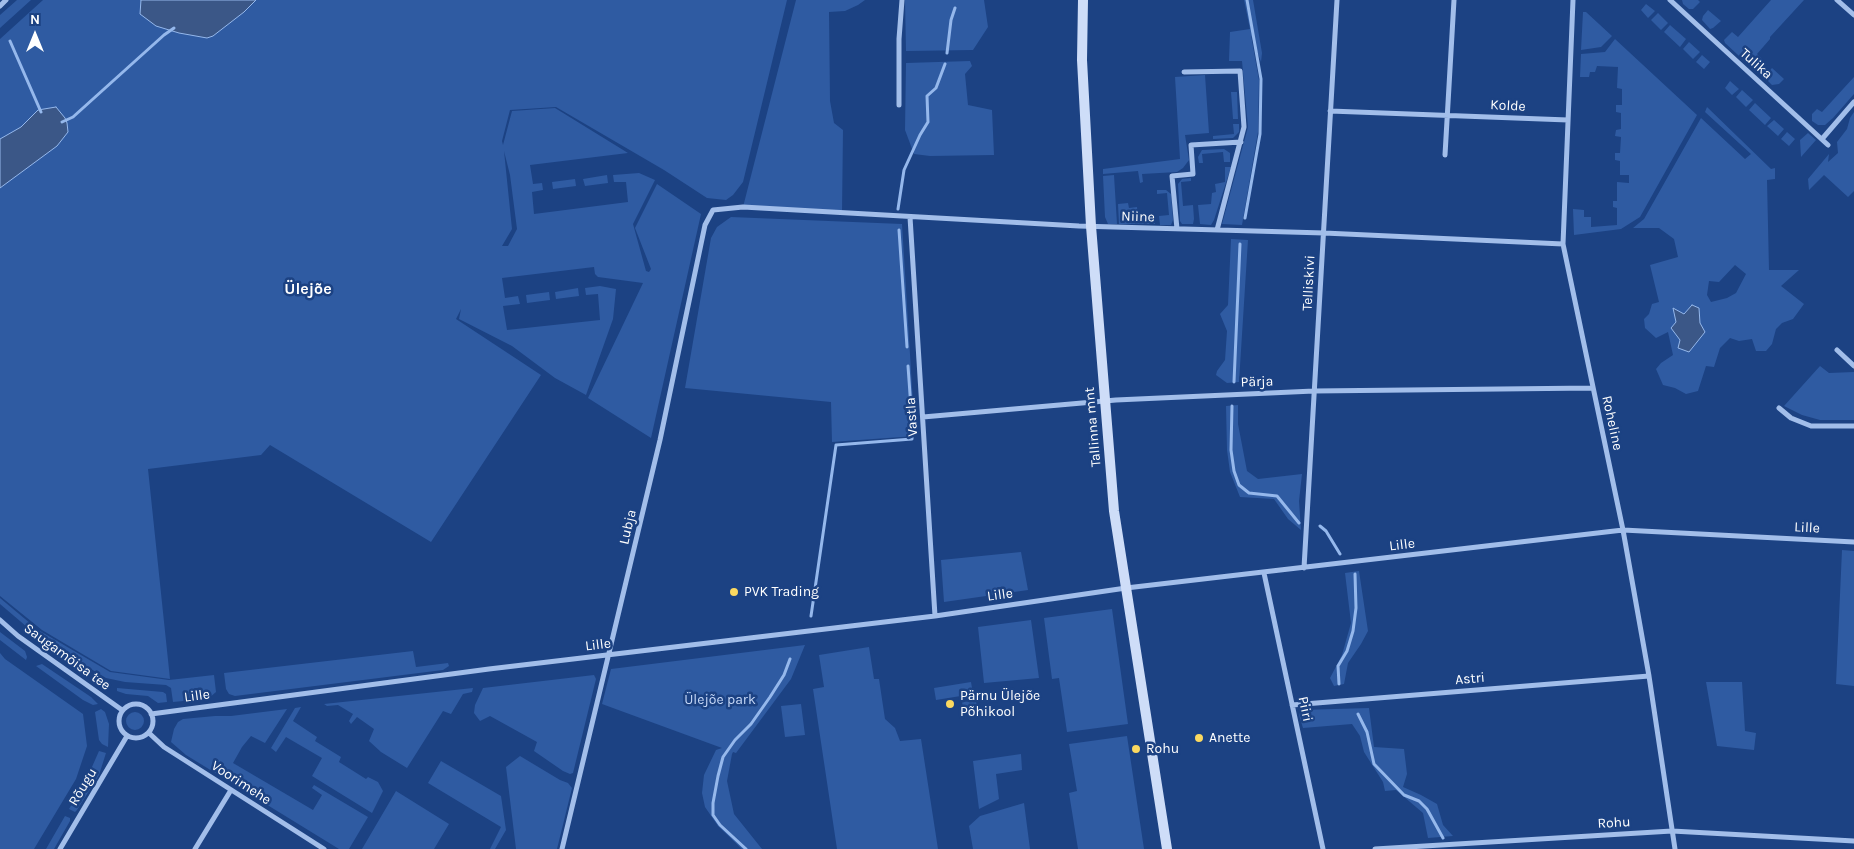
<!DOCTYPE html>
<html>
<head>
<meta charset="utf-8">
<style>
	body { margin:0 }
	#map { position:relative; width:1854px; height:849px; overflow:hidden; background:#1c4283; font-family:Karla,sans-serif }
	canvas { display:block }
	.north { position:absolute; left:10px; top:10px; width:50px; height:50px; -webkit-text-stroke:4px #1c4283; paint-order:stroke; rotate:0deg; font-size:14px; font-weight:700; line-height:20px; text-align:center; color:#fff }
	.north::after { content:''; display:block; margin:auto; width:18px; height:22px; background:#fff; clip-path:polygon(50% 0,100% 100%,50% 72%,0 100%) }
</style>
</head>
<body>
<div id="map">
<canvas width="1854" height="849"></canvas>
<div class="north">N</div>
</div>
<script>
const ctx = document.querySelector('canvas').getContext('2d');
ctx.lineJoin = 'round';
function fill(path, color) { ctx.fillStyle = color; ctx.fill(path, 'evenodd'); }
const shape = rows => new Path2D(rows.map(r => 'M' + r).join(''));
function trace(path, color, width, dash) { ctx.strokeStyle = color; ctx.lineWidth = width; ctx.lineCap = dash ? 'butt' : 'round'; ctx.setLineDash(dash || []); ctx.stroke(path); }
function drawText(font, color, halo, rows, align = 'center') {
  ctx.font = font + ' Karla,sans-serif'; ctx.lineWidth = 5; ctx.setLineDash([]); ctx.textBaseline = 'middle'; ctx.strokeStyle = halo; ctx.fillStyle = color; for (const [text, x, y, turn = 0] of rows) {
    ctx.save(); ctx.translate(x, y); ctx.rotate((+turn || 0) * Math.PI / 180); ctx.textAlign = isNaN(turn) ? turn : align; if (halo) ctx.strokeText(text, 0, 0); ctx.fillText(text, 0, 0); ctx.restore();
  }
}
const green = shape([
	[17,0,31,0,0,28,0,15],
	[43,0,787,0,743,182,733,195,726,200,707,198,664,170,556,107,510,110,502,141,503,145,512,111,555,108,628,153,530,165,533,184,542,183,543,190,532,192,534,214,628,202,626,182,614,182,613,175,639,173,655,180,633,224,646,271,649,272,651,269,635,228,657,184,701,214,651,438,588,398,643,283,598,277,595,274,594,267,502,278,505,298,518,296,520,304,503,306,507,330,600,320,598,294,586,295,585,288,600,286,616,289,613,319,586,395,555,378,512,346,459,319,461,309,456,319,541,375,431,542,270,445,261,455,148,469,170,679,111,671,42,630,0,596,0,39],
	[504,151,510,175,517,229,508,246,502,246,512,229],
	[796,0,865,0,858,5,845,11,829,12,830,101,834,123,843,130,842,213,743,207],
	[905,0,984,0,988,27,973,50,906,51],
	[1244,0,1253,0,1262,53,1261,62,1251,35,1259,80,1258,132,1242,225,1222,224,1248,127,1242,61,1229,61,1230,32,1250,29],
	[1682,0,1698,0,1700,2,1693,9,1689,9,1683,4],
	[1771,0,1804,0,1770,37,1770,39,1757,54,1763,60,1760,64,1751,67,1725,43,1724,40,1732,32,1738,37],
	[1646,4,1655,11,1648,18,1641,10],
	[1708,10,1721,21,1713,28,1710,29,1702,20,1703,16],
	[1583,12,1586,12,1612,36,1601,47,1581,50],
	[1658,13,1668,23,1661,30,1651,20],
	[1670,25,1686,39,1680,47,1664,32],
	[1615,39,1697,115,1640,217,1621,229,1574,235,1573,209,1584,210,1584,217,1591,217,1591,227,1617,225,1617,208,1613,207,1613,201,1617,201,1617,182,1629,183,1629,175,1620,175,1620,161,1615,160,1615,153,1620,153,1621,137,1615,136,1616,130,1621,129,1621,113,1616,112,1616,105,1622,105,1622,89,1617,88,1618,67,1597,66,1595,72,1590,72,1589,77,1580,77,1581,54,1605,52],
	[1689,42,1700,52,1693,59,1683,49],
	[1702,55,1710,62,1704,69,1696,62],
	[970,61,972,66,965,74,968,105,992,110,994,155,930,156,914,154,905,130,906,63],
	[1772,68,1784,79,1779,84,1772,85,1767,80,1767,74],
	[1205,75,1209,133,1185,135,1189,160,1183,168,1177,172,1142,174,1143,182,1140,183,1138,171,1103,174,1103,169,1180,159,1175,77],
	[1854,77,1854,94,1833,118,1825,125,1818,125,1812,121,1812,114,1817,109,1822,112],
	[1730,81,1739,89,1732,95,1725,88],
	[1742,90,1753,100,1746,107,1736,97],
	[1231,92,1237,92,1238,119,1233,119],
	[1755,103,1771,118,1765,125,1749,110],
	[1707,107,1771,169,1775,168,1775,179,1767,180,1769,270,1799,270,1781,286,1804,304,1793,319,1782,323,1776,329,1772,344,1766,351,1756,351,1752,339,1739,341,1730,338,1720,348,1714,367,1706,366,1698,391,1686,394,1675,388,1663,385,1656,369,1661,363,1673,355,1668,332,1656,338,1645,328,1644,319,1649,314,1652,304,1659,302,1650,265,1678,257,1674,239,1659,228,1633,228,1644,219,1701,118,1745,159,1751,154,1705,112],
	[1735,265,1746,274,1736,293,1727,298,1711,302,1707,295,1709,281,1719,282],
	[1854,112,1854,191,1848,197,1824,175,1809,190,1808,179,1829,154,1828,162,1838,153,1837,142,1847,129,1850,118],
	[1774,120,1784,129,1778,136,1767,126],
	[1233,124,1239,124,1239,132,1233,138,1213,139,1213,136,1234,134],
	[1787,132,1795,139,1789,146,1781,139],
	[1808,133,1816,140,1801,157,1800,140],
	[1224,149,1230,153,1230,162,1224,162,1223,152,1202,154,1203,163,1199,163,1198,157,1202,150],
	[1225,167,1231,167,1214,220,1211,225,1200,224,1198,205,1211,204,1212,193,1216,192,1215,184,1225,182],
	[607,175,608,183,585,186,583,179],
	[1114,175,1117,224,1108,224,1105,217,1103,176],
	[1191,178,1191,181,1181,182,1183,206,1193,205,1194,219,1193,224,1182,224,1180,221,1178,184,1182,179],
	[575,179,576,186,553,189,552,182],
	[1157,190,1166,190,1171,194,1173,220,1171,225,1160,225,1159,216,1169,215,1167,193,1157,194],
	[1128,203,1129,208,1137,207,1138,217,1154,217,1155,224,1119,224,1118,204],
	[731,217,902,224,915,436,832,442,831,402,685,388,711,238,717,227],
	[1231,239,1248,240,1239,382,1227,383,1216,375,1217,371,1225,360,1227,331,1220,314,1228,305],
	[578,288,579,296,556,299,555,292],
	[549,292,550,300,527,303,526,295],
	[1820,366,1829,373,1854,372,1854,420,1820,420,1802,415,1784,406],
	[1238,405,1238,424,1247,471,1258,479,1302,474,1299,501,1301,530,1288,519,1274,499,1240,497,1230,472,1227,450,1226,406],
	[1842,550,1854,551,1854,686,1836,684],
	[1021,552,1028,590,944,602,941,560],
	[1359,571,1368,631,1361,644,1348,663,1344,684,1334,686,1330,678,1342,655,1351,623,1345,573],
	[0,598,31,624,27,627,0,604],
	[1112,609,1128,724,1067,732,1059,678,1052,679,1044,618],
	[1031,620,1039,678,984,683,978,627],
	[40,631,110,672,169,680,214,675,216,692,209,698,204,699,173,702,171,688,166,685,125,682,106,678,38,637],
	[0,632,25,651,27,657,26,660,0,640],
	[805,645,791,679,736,753,733,752,732,754,727,781,734,814,762,849,742,849,718,826,705,807,702,793,704,775,716,750,722,748,602,704,611,669],
	[869,647,874,679,879,679,885,719,895,728,900,741,921,739,938,849,837,849,813,689,824,687,819,655],
	[413,651,416,667,448,663,449,666,443,670,235,696,229,694,226,689,224,673],
	[0,653,5,659,83,714,87,746,76,779,34,849,0,849],
	[42,664,91,697,98,704,93,705,83,700,36,666],
	[594,675,596,679,573,773,570,774,563,771,534,751,537,742,490,716,480,721,474,713,475,705,483,688],
	[971,682,973,694,936,700,934,688],
	[1706,682,1742,682,1745,731,1756,733,1754,750,1717,746],
	[117,688,163,692,166,694,167,702,158,703,148,696,126,694,117,691],
	[473,688,472,692,463,694,451,714,443,711,407,768,381,752,369,741,374,729,357,717,351,724,349,721,353,714,338,705,327,706,324,704],
	[976,701,978,711,964,713,962,702],
	[801,704,805,735,785,737,781,706],
	[301,707,293,721,317,737,315,741,341,757,339,762,366,779,368,777,378,782,383,791,372,813,312,776,322,758,286,737,276,752,271,748,295,708],
	[1369,708,1374,747,1404,749,1407,774,1403,787,1421,795,1437,804,1443,825,1453,836,1428,838,1423,813,1396,790,1385,791,1383,782,1364,752,1360,736,1352,724,1303,728,1299,715,1301,710],
	[101,709,105,712,109,724,108,747,102,744,99,740,95,712],
	[287,709,265,743,251,736,242,747,233,763,313,810,322,795,312,788,314,785,368,817,349,849,339,849,186,755,171,742,174,729,178,722,183,719,215,716,231,716],
	'126 721a9 9 0 1 1 18 0a9 9 0 1 1-18 0Z',
	[1127,736,1144,849,1078,849,1069,793,1077,791,1069,744],
	[99,751,106,753,99,775,77,810,75,812,69,809,88,776],
	[1021,754,1022,770,996,774,999,799,979,809,973,761],
	[520,756,560,780,568,783,572,788,557,849,516,849,506,767],
	[441,761,501,796,506,830,495,849,490,849,501,827,428,783],
	[396,791,449,824,434,849,362,849],
	[1024,803,1030,849,973,849,969,826,980,816],
	[65,816,70,818,70,821,54,849,46,849]
]);
const water = shape([
	[141,0,256,0,244,12,213,36,207,38,179,33,156,26,140,14,141,0],
	[56,107,65,118,67,123,68,132,57,146,0,188,0,139,21,127,38,110,56,107],
	[1692,305,1699,308,1700,323,1705,332,1689,352,1678,348,1680,340,1671,328,1676,322,1673,308,1684,314,1692,305]
]);
const stream = shape([
	[10,41,41,112],
	[947,53,951,20,955,8],
	[62,122,73,117,164,35,174,28],
	[898,209,904,170,920,135,928,122,927,96,936,88,945,64],
	[1245,218,1260,134,1261,79,1247,0],
	[899,230,907,347],
	[908,366,911,408],
	[1234,382,1240,244],
	[1232,406,1231,450,1234,471,1239,485,1249,493,1277,496,1299,523],
	[1320,526,1326,531,1340,554],
	[811,616,836,445,912,439,912,428],
	[1339,684,1338,666,1347,651,1353,631,1356,608,1355,574],
	[1358,714,1367,732,1374,764,1404,795,1419,801,1427,809,1443,838],
	[746,849,720,825,713,815,713,803,718,776,723,757,735,740,751,724,770,697,784,675,790,659]
]);
const minor = shape([
	[1573,0,1563,244,1623,530,1649,676,1675,849],
	[1670,0,1828,145],
	[1837,0,1854,15],
	[0,6,6,0],
	[1184,72,1240,71,1244,127,1217,230],
	[899,105,899,39,902,0],
	[1330,111,1568,120],
	[1822,139,1854,102],
	[1445,155,1454,0],
	[910,217,935,616],
	[1177,229,1172,176,1193,174,1191,145,1241,142],
	[1837,350,1854,366],
	[1779,408,1791,418,1811,426,1854,426],
	[923,417,1116,400,1314,391,1593,388],
	[1304,568,1337,0],
	[1264,573,1323,849],
	[0,620,18,636,122,710],
	'119 721a17 17 0 1 1 34 0a17 17 0 1 1-34 0Z',
	[1292,705,1649,676],
	[151,714,489,669,935,616,1126,588,1623,530,1854,542],
	[149,733,164,747,324,849],
	[60,849,127,736],
	[195,849,231,790],
	[562,849,660,440,705,225,713,210,743,207,1079,226,1324,233,1563,244],
	[1375,849,1672,831,1854,841]
]);
const secondary = shape([
	[1083,0,1082,60,1091,226,1114,511,1167,849]
]);
const markers = [
	[734,592,5,"#fbd960"],
	[950,704,5,"#fbd960"],
	[1199,738,5,"#fbd960"],
	[1136,749,5,"#fbd960"]
];
const streetNames = [
	["Tulika",1756,64,42],
	["Kolde",1508,106,3],
	["Niine",1138,217,2],
	["Telliskivi",1309,283,-87],
	["Pärja",1257,382,-2],
	["Vastla",912,417,-94],
	["Roheline",1612,423,78],
	["Tallinna mnt",1093,427,-95],
	["Lubja",628,527,-77],
	["Lille",1807,528,3],
	["Lille",1402,545,-7],
	["Lille",1000,595,-8],
	["Lille",598,645,-7],
	["Saugamõisa tee",67,657,36],
	["Astri",1470,679,-5],
	["Lille",197,696,-8],
	["Piiri",1305,709,78],
	["Voorimehe",241,783,33],
	["Rõugu",83,787,-59],
	["Rohu",1614,823,-3]
];
const poiNames = [
	["PVK Trading",744,592],
	["Pärnu Ülejõe",960,696],
	["Põhikool",960,712],
	["Anette",1209,738],
	["Rohu",1146,749]
];
const parkNames = [
	["Ülejõe park",720,700]
];
const quarterNames = [
	["Ülejõe",308,289]
];
fill(green, '#2f5ba2');
fill(water, '#3b5787');
trace(water, '#95b8ec', 1);
trace(stream, '#95b8ec', 3);
trace(minor, '#a2beea', 5);
trace(secondary, '#ceddf8', 10);
for (const [x, y, r, color] of markers) { const dot = new Path2D(); dot.arc(x, y, r, 0, 2 * Math.PI); ctx.fillStyle = color; ctx.fill(dot); trace(dot, '#1c4283', 2); }
drawText('14px', '#fff', '#1c4283', streetNames);
drawText('14px', '#fff', '#1c4283', poiNames, 'left');
drawText('14px', '#c7d9f8', '#1c4283', parkNames);
drawText('bold 16px', '#fff', '#1c4283', quarterNames);
</script>
</body>
</html>
